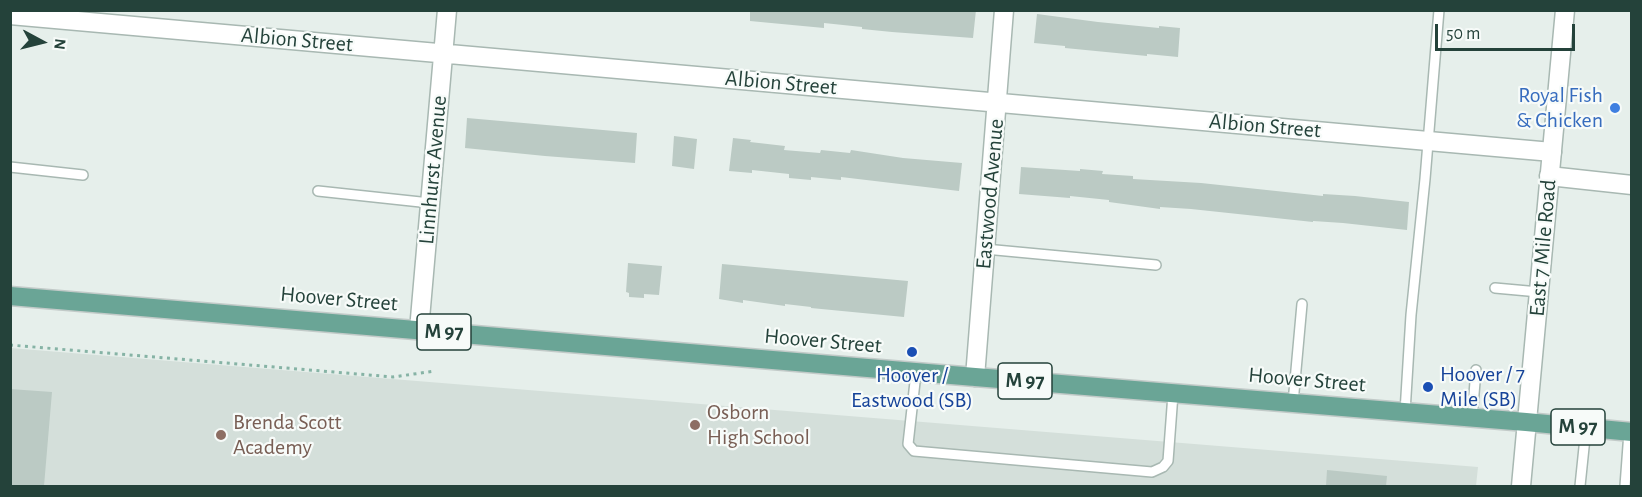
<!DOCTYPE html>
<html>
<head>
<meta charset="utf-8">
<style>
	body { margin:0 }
	#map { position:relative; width:1642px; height:497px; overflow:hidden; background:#e6efeb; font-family:"Alegreya Sans",sans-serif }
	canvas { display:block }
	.frame { position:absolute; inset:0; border:12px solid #24423a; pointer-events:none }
	.north { position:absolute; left:12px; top:12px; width:60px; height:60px; -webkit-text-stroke:4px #f7fbf9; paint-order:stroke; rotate:97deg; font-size:16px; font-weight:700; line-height:24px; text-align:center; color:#24423a }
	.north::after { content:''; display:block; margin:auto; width:21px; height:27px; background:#24423a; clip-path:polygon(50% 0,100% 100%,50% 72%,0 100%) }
	.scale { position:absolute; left:1435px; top:24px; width:140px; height:27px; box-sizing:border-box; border:3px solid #24423a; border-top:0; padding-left:8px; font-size:18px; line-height:21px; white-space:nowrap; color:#24423a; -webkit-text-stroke:4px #f7fbf9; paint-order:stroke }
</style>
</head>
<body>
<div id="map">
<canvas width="1642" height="497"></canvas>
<div class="frame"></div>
<div class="north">N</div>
<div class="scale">50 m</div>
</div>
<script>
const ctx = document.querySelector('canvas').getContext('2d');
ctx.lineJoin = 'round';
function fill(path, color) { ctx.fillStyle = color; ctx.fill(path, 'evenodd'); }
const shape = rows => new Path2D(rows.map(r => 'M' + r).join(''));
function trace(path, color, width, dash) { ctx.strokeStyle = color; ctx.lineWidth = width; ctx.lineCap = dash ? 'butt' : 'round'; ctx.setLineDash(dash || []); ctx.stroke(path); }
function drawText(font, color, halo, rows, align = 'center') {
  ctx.font = font + ' "Alegreya Sans",sans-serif'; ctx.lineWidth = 4.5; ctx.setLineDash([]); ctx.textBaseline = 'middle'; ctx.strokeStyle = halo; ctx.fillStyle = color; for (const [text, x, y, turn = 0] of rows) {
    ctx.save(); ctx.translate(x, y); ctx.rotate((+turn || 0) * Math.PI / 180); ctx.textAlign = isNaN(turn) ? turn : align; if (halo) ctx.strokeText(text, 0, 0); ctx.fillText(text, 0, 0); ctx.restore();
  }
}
const built = shape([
	[10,348,1478,467,1476,486,11,486]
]);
const building = shape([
	[750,10,976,10,973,38,892,32,862,29,862,27,824,23,824,28,750,21],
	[1037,14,1098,22,1159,28,1159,26,1180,28,1178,57,1147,54,1147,56,1065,48,1065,46,1034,43],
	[467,118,637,133,635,163,545,156,465,148],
	[674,136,697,139,694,169,672,166],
	[733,138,751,140,750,142,785,146,784,150,820,153,821,150,850,153,851,150,903,158,962,163,959,191,841,177,841,180,811,177,811,180,789,178,789,174,752,170,752,173,729,171],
	[1021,167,1080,171,1080,169,1103,171,1102,174,1133,176,1133,179,1201,183,1323,196,1323,194,1355,196,1409,202,1407,230,1343,223,1313,221,1313,222,1191,209,1160,207,1160,209,1109,202,1109,200,1070,196,1070,198,1019,194],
	[628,263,662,266,659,295,644,294,644,298,629,297,629,293,626,292],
	[722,264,908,281,904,317,811,308,811,307,785,304,785,306,743,300,743,303,719,299],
	[10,389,52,392,44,486,10,486],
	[1327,470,1387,476,1386,486,1326,486]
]);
const path = shape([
	[10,345,393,377,435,371]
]);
const service = shape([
	[10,167,83,175],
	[318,191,430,203],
	[985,249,1156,265],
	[1495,288,1539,292],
	[916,373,908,444,914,451,1152,472,1163,467,1168,461,1173,394],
	[1293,403,1302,304],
	[1405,412,1411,315,1425,179,1439,10],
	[1472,418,1476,370],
	[1580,486,1586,428],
	[1625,486,1629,432]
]);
const minor = shape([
	[10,15,1552,152],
	[1549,176,1632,185],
	[419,330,447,10],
	[975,377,1004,10]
]);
const tertiary = shape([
	[1521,486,1565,10]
]);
const primary = shape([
	[10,296,975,377,1526,422,1632,432]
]);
const markers = [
	[1615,108,6,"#3f7fe0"],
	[912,352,6,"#1a4fb4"],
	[1428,387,6,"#1a4fb4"],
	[695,425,6,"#8d6e63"],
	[221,435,6,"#8d6e63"]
];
const shields = [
	[444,332,54],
	[1025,381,54],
	[1578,427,54]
];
const shieldNames = [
	["M 97",444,332],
	["M 97",1025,381],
	["M 97",1578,427]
];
const streetNames = [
	["Albion Street",297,40,5],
	["Albion Street",781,83,5],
	["Albion Street",1265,126,5],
	["Linnhurst Avenue",433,170,-85],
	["Eastwood Avenue",990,194,-85],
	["East 7 Mile Road",1543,248,-85],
	["Hoover Street",339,299,5],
	["Hoover Street",823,341,5],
	["Hoover Street",1307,380,5]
];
const shopNames = [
	["Royal Fish",1603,95],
	["& Chicken",1603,120]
];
const transitNames = [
	["Hoover / 7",1440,374],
	["Mile (SB)",1440,399],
	["Hoover /",912,375,"center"],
	["Eastwood (SB)",912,400,"center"]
];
const educationNames = [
	["Osborn",707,412],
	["High School",707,437],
	["Brenda Scott",233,422],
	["Academy",233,447]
];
fill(built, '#d4dfda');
fill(building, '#bbcac4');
trace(service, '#a8b8b2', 12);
trace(minor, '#a8b8b2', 21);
trace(tertiary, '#a8b8b2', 21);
trace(primary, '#c2cac8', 21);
trace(path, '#86b3a5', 3, [3, 4.5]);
trace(service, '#fff', 9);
trace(minor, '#fff', 18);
trace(tertiary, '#fff', 18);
trace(primary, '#6aa596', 18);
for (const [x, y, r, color] of markers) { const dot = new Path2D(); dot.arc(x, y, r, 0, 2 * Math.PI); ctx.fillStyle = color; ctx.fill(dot); trace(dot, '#f7fbf9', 2); }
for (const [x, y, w] of shields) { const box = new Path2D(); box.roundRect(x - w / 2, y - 18, w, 36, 4.5); ctx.fillStyle = '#f7fbf9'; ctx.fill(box); trace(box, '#24423a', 1.5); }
drawText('bold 21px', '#24423a', null, shieldNames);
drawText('22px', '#24423a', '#f7fbf9', streetNames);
drawText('22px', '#366cbe', '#f7fbf9', shopNames, 'right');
drawText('22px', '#164399', '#f7fbf9', transitNames, 'left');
drawText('22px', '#785e54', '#f7fbf9', educationNames, 'left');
</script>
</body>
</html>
